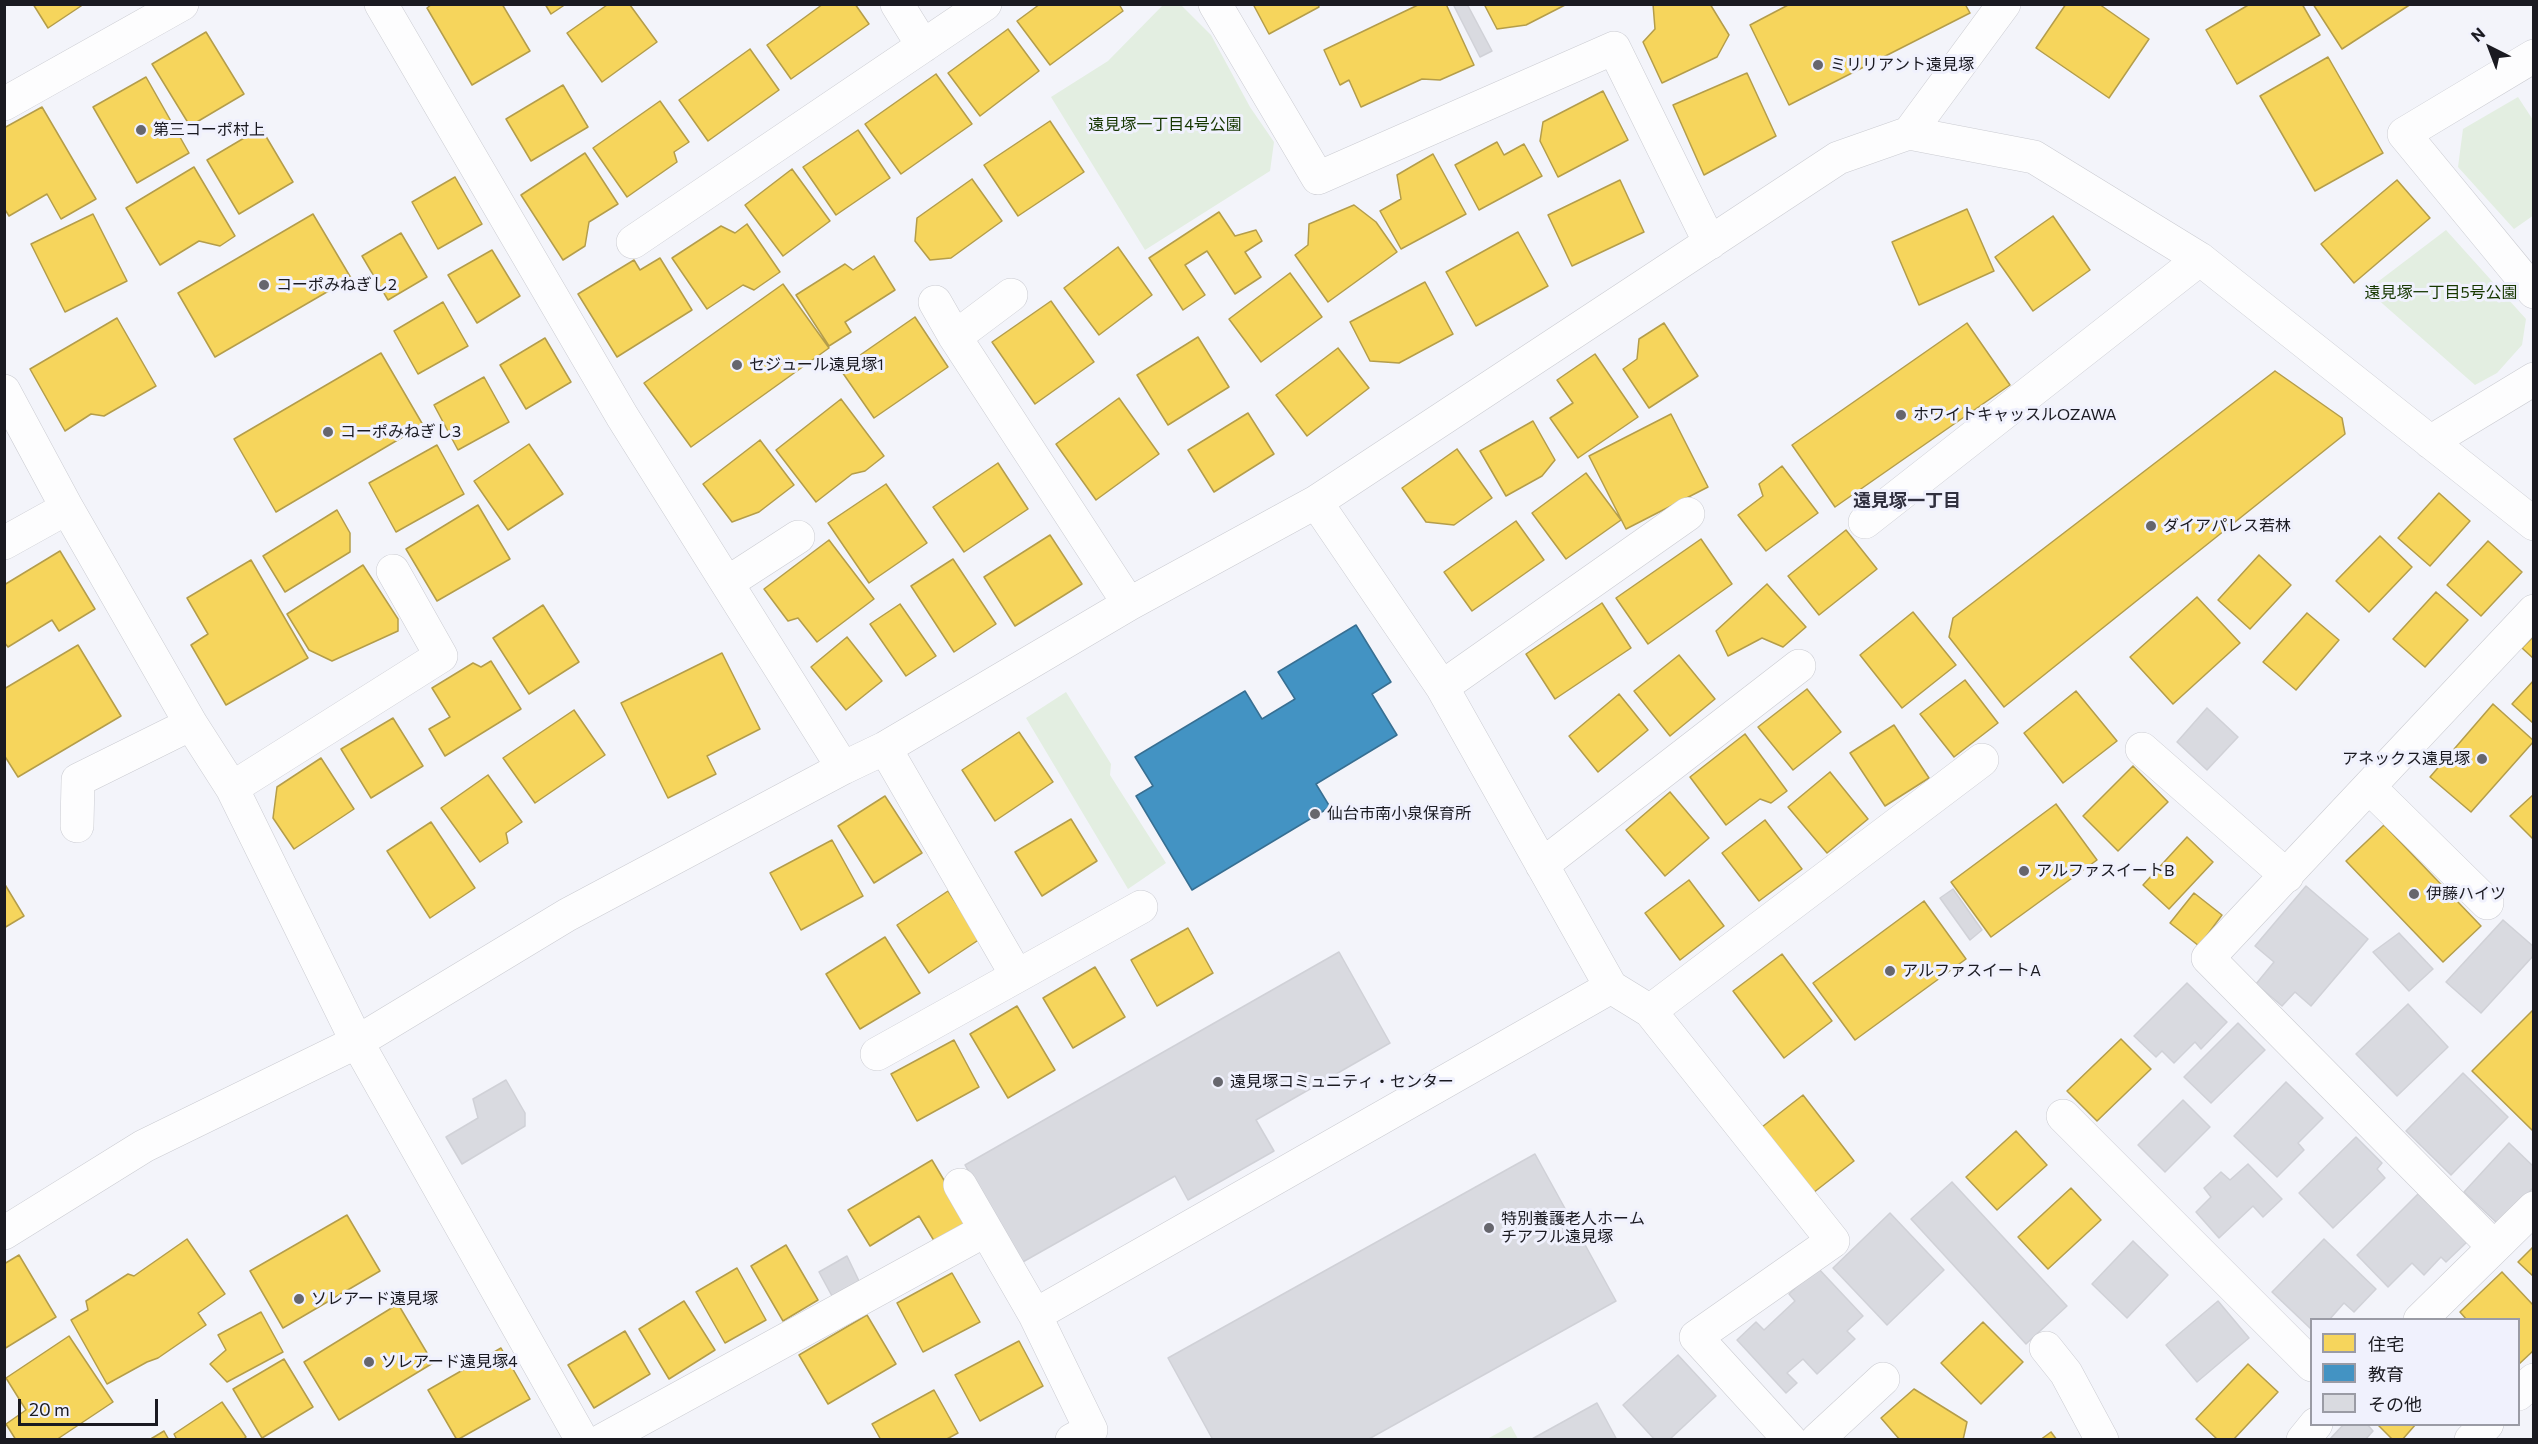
<!DOCTYPE html>
<html>
<head>
<meta charset="utf-8">
<style>
	body { margin:0 }
	#map { position:relative; width:2538px; height:1444px; overflow:hidden; background:#f3f4fa; font-family:Commissioner,"Noto Sans JP",sans-serif }
	canvas { display:block }
	.frame { position:absolute; inset:0; border:6px solid #1a1a21; pointer-events:none }
	.legend { position:absolute; left:2310px; top:1318px; width:210px; height:108px; box-sizing:border-box; background:#f0f1fd; border:2px solid #9a9ba5; margin:0; padding:8px 10px; list-style:none; font-size:18px; color:#1a1a21 }
	.legend li { display:flex; align-items:center; gap:12px; height:30px }
	.legend b { width:30px; border:2px solid #9a9ba5 }
	.north { position:absolute; left:2460px; top:18px; width:60px; height:60px; -webkit-text-stroke:4px #f0f1fd; paint-order:stroke; rotate:318deg; font-size:16px; font-weight:700; line-height:24px; text-align:center; color:#1a1a21 }
	.north::after { content:''; display:block; margin:auto; width:21px; height:27px; background:#1a1a21; clip-path:polygon(50% 0,100% 100%,50% 72%,0 100%) }
	.scale { position:absolute; left:18px; top:1399px; width:140px; height:27px; box-sizing:border-box; border:3px solid #1a1a21; border-top:0; padding-left:8px; font-size:18px; line-height:21px; white-space:nowrap; color:#1a1a21; -webkit-text-stroke:4px #f0f1fd; paint-order:stroke }
</style>
</head>
<body>
<div id="map">
<canvas width="2538" height="1444"></canvas>
<div class="frame"></div>
<ul class="legend">
<li><b style="height:16px;background:#f6d55c"></b>住宅</li>
<li><b style="height:16px;background:#4393c3"></b>教育</li>
<li><b style="height:16px;background:#d9dae0"></b>その他</li>
</ul>
<div class="north">N</div>
<div class="scale">20 m</div>
</div>
<script>
const ctx = document.querySelector('canvas').getContext('2d');
ctx.lineJoin = 'round';
function fill(path, color) { ctx.fillStyle = color; ctx.fill(path, 'evenodd'); }
const shape = rows => new Path2D(rows.map(r => 'M' + r).join(''));
function trace(path, color, width, dash) { ctx.strokeStyle = color; ctx.lineWidth = width; ctx.lineCap = dash ? 'butt' : 'round'; ctx.setLineDash(dash || []); ctx.stroke(path); }
function drawText(font, color, halo, rows, align = 'center') {
  ctx.font = font + ' Commissioner,"Noto Sans JP",sans-serif'; ctx.lineWidth = 6; ctx.setLineDash([]); ctx.textBaseline = 'middle'; ctx.strokeStyle = halo; ctx.fillStyle = color; for (const [text, x, y, turn = 0] of rows) {
    ctx.save(); ctx.translate(x, y); ctx.rotate((+turn || 0) * Math.PI / 180); ctx.textAlign = isNaN(turn) ? turn : align; if (halo) ctx.strokeText(text, 0, 0); ctx.fillText(text, 0, 0); ctx.restore();
  }
}
const green = shape([
	[1163,5,1181,5,1211,35,1250,107,1274,142,1270,171,1145,250,1051,97,1108,61],
	[2518,97,2533,120,2534,215,2514,229,2458,167,2463,129],
	[2446,230,2526,319,2522,345,2497,373,2475,385,2367,290],
	[1066,692,1111,764,1110,775,1166,863,1128,889,1026,718],
	[1511,1426,1518,1439,1487,1439]
]);
const homes = shape([
	[33,4,84,4,48,28,33,4],
	[432,4,502,4,530,51,472,85,427,8,432,4],
	[545,4,566,4,551,14,545,4],
	[823,4,855,4,869,24,791,79,767,45,823,4],
	[1040,4,1119,4,1123,11,1050,65,1017,21,1040,4],
	[1253,4,1318,4,1319,7,1269,34,1253,4],
	[1420,4,1446,4,1474,65,1440,80,1422,79,1361,107,1349,80,1340,85,1324,50,1420,4],
	[1484,4,1567,4,1526,25,1497,29,1484,4],
	[1653,4,1710,4,1729,35,1717,57,1662,83,1643,42,1655,29,1653,4],
	[1790,4,1965,4,1970,13,1789,105,1750,25,1790,4],
	[2066,4,2099,4,2149,39,2109,98,2036,48,2066,4],
	[2250,4,2302,4,2320,35,2237,84,2206,30,2250,4],
	[2313,4,2411,4,2342,49,2313,4],
	[607,5,630,5,657,42,602,82,567,33,607,5],
	[1008,29,1039,71,980,116,948,73,1008,29],
	[206,32,244,94,190,126,152,64,206,32],
	[750,49,779,90,708,141,679,100,750,49],
	[2328,57,2383,153,2315,191,2260,96,2328,57],
	[1747,73,1776,136,1704,175,1673,105,1747,73],
	[936,74,972,124,901,174,865,124,936,74],
	[146,77,189,153,137,183,93,107,146,77],
	[563,85,588,127,531,161,506,119,563,85],
	[1603,91,1628,140,1558,177,1540,141,1543,122,1603,91],
	[660,101,689,142,674,152,677,162,627,197,593,148,660,101],
	[42,107,96,199,61,219,47,194,9,216,4,208,4,128,42,107],
	[1050,121,1084,172,1018,216,984,165,1050,121],
	[261,128,293,182,239,214,207,160,261,128],
	[858,130,890,178,836,215,803,167,858,130],
	[1497,142,1504,155,1524,144,1542,176,1479,210,1455,165,1497,142],
	[585,153,618,204,589,222,585,246,563,260,521,195,585,153],
	[1433,154,1466,214,1401,249,1380,211,1401,199,1397,175,1433,154],
	[194,167,235,236,220,246,199,241,160,265,126,208,194,167],
	[792,169,830,221,783,256,745,205,792,169],
	[455,177,482,224,438,249,412,202,455,177],
	[972,179,1002,221,951,258,930,260,915,241,917,218,972,179],
	[1620,180,1644,232,1572,266,1548,215,1620,180],
	[2397,180,2430,218,2354,283,2321,244,2397,180],
	[1354,205,1376,222,1397,252,1328,302,1295,255,1308,245,1309,224,1354,205],
	[1967,209,1994,271,1919,305,1892,242,1967,209],
	[1219,212,1235,236,1256,230,1262,241,1245,252,1261,277,1235,294,1207,251,1185,265,1205,295,1183,310,1149,258,1219,212],
	[93,214,127,281,65,312,31,244,93,214],
	[313,214,351,278,215,357,178,293,313,214],
	[2053,216,2090,270,2033,311,1995,257,2053,216],
	[747,224,780,272,754,290,743,285,707,309,672,258,721,226,735,233,747,224],
	[1518,232,1548,286,1476,326,1446,272,1518,232],
	[401,233,427,277,388,300,362,256,401,233],
	[1118,247,1152,295,1099,335,1064,288,1118,247],
	[492,250,520,296,477,323,448,275,492,250],
	[874,256,895,290,845,322,851,332,829,346,796,295,845,264,853,270,874,256],
	[660,258,692,310,617,357,578,294,634,260,640,270,660,258],
	[1290,273,1322,317,1261,362,1229,319,1290,273],
	[1425,282,1453,334,1399,363,1370,361,1350,322,1425,282],
	[783,284,829,348,691,447,644,383,783,284],
	[1051,301,1094,362,1035,404,992,342,1051,301],
	[443,302,468,346,418,374,394,331,443,302],
	[915,317,948,367,874,418,840,369,915,317],
	[117,318,156,386,104,416,91,414,65,431,30,369,117,318],
	[1664,323,1698,376,1649,408,1623,369,1637,359,1639,339,1664,323],
	[1967,323,2010,385,1835,507,1792,445,1967,323],
	[1198,337,1229,387,1168,425,1137,375,1198,337],
	[545,338,571,382,526,409,500,365,545,338],
	[1338,348,1369,388,1307,436,1276,395,1338,348],
	[381,353,423,425,276,512,234,439,381,353],
	[1595,354,1638,417,1578,458,1550,418,1573,403,1557,380,1595,354],
	[2275,371,2342,418,2345,434,2004,707,1949,637,1953,618,2275,371],
	[484,377,509,422,458,450,434,405,484,377],
	[1119,398,1159,454,1096,500,1056,444,1119,398],
	[841,399,884,456,865,471,852,474,816,502,776,450,841,399],
	[1248,413,1274,454,1214,492,1188,450,1248,413],
	[1671,414,1708,487,1626,529,1589,456,1671,414],
	[1533,421,1555,460,1542,476,1506,496,1480,451,1533,421],
	[760,440,794,485,759,512,732,522,703,484,760,440],
	[529,444,563,494,508,530,474,481,529,444],
	[437,445,464,494,396,532,369,483,437,445],
	[1457,449,1492,498,1454,525,1426,522,1402,488,1457,449],
	[998,463,1028,509,964,552,933,507,998,463],
	[1782,466,1818,513,1766,551,1738,515,1763,496,1759,484,1782,466],
	[1586,473,1621,520,1566,559,1532,513,1586,473],
	[886,484,927,543,869,583,828,523,886,484],
	[2439,493,2470,521,2430,566,2398,538,2439,493],
	[478,505,510,559,437,601,406,549,478,505],
	[337,510,350,533,350,552,285,592,263,556,337,510],
	[1516,521,1544,560,1472,611,1444,572,1516,521],
	[1846,530,1877,569,1819,615,1788,576,1846,530],
	[1050,535,1082,584,1015,626,984,577,1050,535],
	[2380,536,2412,567,2369,612,2336,581,2380,536],
	[1701,539,1732,584,1648,644,1616,598,1701,539],
	[829,540,874,599,817,642,798,618,788,621,764,589,829,540],
	[2488,541,2522,572,2481,616,2447,585,2488,541],
	[60,551,95,609,59,631,52,620,8,647,4,642,4,585,60,551],
	[2259,555,2291,585,2250,629,2218,600,2259,555],
	[953,559,996,624,954,652,911,586,953,559],
	[251,560,308,658,226,705,191,645,208,634,187,598,251,560],
	[363,565,398,619,398,631,332,661,309,650,287,614,363,565],
	[1767,584,1806,627,1783,647,1762,638,1728,656,1716,631,1767,584],
	[2436,592,2468,620,2425,667,2393,639,2436,592],
	[2197,597,2240,643,2173,704,2130,657,2197,597],
	[1602,603,1631,648,1555,699,1526,654,1602,603],
	[900,604,936,656,906,676,870,624,900,604],
	[543,605,579,662,529,694,493,638,543,605],
	[1913,612,1956,665,1902,708,1860,655,1913,612],
	[2307,613,2339,640,2296,690,2263,662,2307,613],
	[2534,636,2534,659,2522,648,2534,636],
	[847,637,882,681,846,710,811,667,847,637],
	[78,645,121,716,18,777,4,755,4,689,78,645],
	[722,653,760,729,707,756,716,774,668,798,621,703,722,653],
	[1679,655,1715,699,1670,736,1634,691,1679,655],
	[491,661,521,709,445,756,429,729,450,717,432,688,473,663,481,667,491,661],
	[1965,680,1998,723,1954,757,1920,714,1965,680],
	[2534,680,2534,724,2512,704,2534,680],
	[1807,689,1841,732,1793,770,1758,727,1807,689],
	[2076,691,2117,741,2063,783,2024,733,2076,691],
	[1619,694,1648,730,1598,772,1569,736,1619,694],
	[2493,704,2534,741,2471,812,2430,777,2493,704],
	[574,710,605,755,535,803,503,758,574,710],
	[393,718,423,766,371,798,341,749,393,718],
	[1894,725,1929,778,1885,806,1850,753,1894,725],
	[1019,732,1053,782,995,821,962,770,1019,732],
	[1745,734,1787,791,1771,803,1760,799,1726,825,1690,777,1745,734],
	[321,758,354,809,294,849,273,818,277,787,321,758],
	[2133,766,2168,802,2118,851,2083,816,2133,766],
	[1830,772,1868,819,1827,853,1788,807,1830,772],
	[488,775,522,822,506,833,508,843,480,862,441,808,488,775],
	[1670,792,1709,838,1665,876,1626,830,1670,792],
	[2534,794,2534,840,2510,816,2534,794],
	[885,796,922,853,874,883,838,826,885,796],
	[2056,804,2097,860,1991,937,1951,882,2056,804],
	[1071,819,1097,861,1042,896,1015,852,1071,819],
	[1765,820,1802,869,1759,901,1722,853,1765,820],
	[431,822,475,888,430,918,387,851,431,822],
	[2384,825,2481,926,2443,962,2346,861,2384,825],
	[2187,837,2213,862,2169,909,2143,885,2187,837],
	[832,840,863,896,801,930,770,873,832,840],
	[1689,880,1724,926,1680,960,1645,913,1689,880],
	[4,883,24,916,4,928,4,883],
	[948,891,980,939,929,973,897,925,948,891],
	[2194,893,2222,915,2199,946,2170,923,2194,893],
	[1924,901,1966,959,1855,1040,1813,983,1924,901],
	[1188,928,1213,973,1157,1006,1131,960,1188,928],
	[885,937,920,993,860,1029,826,974,885,937],
	[1782,954,1832,1021,1784,1058,1733,991,1782,954],
	[1095,967,1125,1017,1073,1048,1043,998,1095,967],
	[1017,1006,1055,1070,1008,1098,970,1034,1017,1006],
	[2534,1009,2534,1128,2532,1130,2472,1071,2534,1009],
	[2121,1039,2151,1069,2097,1121,2067,1091,2121,1039],
	[954,1040,979,1087,917,1121,891,1074,954,1040],
	[1803,1095,1854,1161,1813,1193,1762,1127,1803,1095],
	[2016,1131,2047,1165,1997,1210,1966,1177,2016,1131],
	[932,1160,970,1224,936,1244,919,1216,870,1246,848,1210,932,1160],
	[2071,1188,2101,1220,2048,1269,2018,1237,2071,1188],
	[347,1215,380,1271,283,1328,250,1271,347,1215],
	[187,1239,225,1294,198,1313,206,1325,158,1358,147,1362,107,1384,71,1320,88,1310,86,1301,128,1274,134,1276,187,1239],
	[786,1245,818,1300,783,1321,751,1266,786,1245],
	[2534,1246,2534,1277,2518,1262,2534,1246],
	[19,1255,56,1317,4,1349,4,1264,19,1255],
	[737,1268,766,1320,725,1343,696,1292,737,1268],
	[2502,1272,2534,1306,2534,1350,2518,1365,2518,1320,2467,1320,2460,1312,2502,1272],
	[952,1273,980,1322,923,1352,897,1303,952,1273],
	[684,1301,715,1350,669,1379,639,1329,684,1301],
	[398,1304,433,1363,339,1420,304,1362,398,1304],
	[261,1312,283,1352,227,1382,210,1364,226,1350,218,1335,261,1312],
	[867,1315,896,1364,828,1404,799,1355,867,1315],
	[1983,1322,2023,1362,1981,1404,1941,1363,1983,1322],
	[625,1331,650,1374,594,1408,568,1365,625,1331],
	[69,1336,113,1402,56,1440,16,1440,6,1424,26,1410,6,1378,69,1336],
	[1019,1341,1043,1386,980,1421,955,1375,1019,1341],
	[501,1348,530,1399,457,1440,428,1390,501,1348],
	[284,1359,313,1407,262,1438,233,1389,284,1359],
	[2248,1364,2278,1392,2233,1440,2218,1440,2196,1419,2248,1364],
	[1914,1389,1967,1422,1963,1440,1900,1440,1881,1418,1914,1389],
	[934,1390,958,1433,945,1440,881,1440,872,1424,934,1390],
	[222,1402,246,1437,243,1440,177,1440,174,1434,222,1402],
	[2377,1424,2416,1424,2402,1440,2393,1440,2377,1424],
	[164,1431,169,1440,149,1440,164,1431],
	[2051,1432,2057,1440,2040,1440,2051,1432]
]);
const schools = shape([
	[1356,625,1391,682,1372,694,1397,735,1316,784,1330,807,1192,890,1136,796,1153,786,1135,757,1245,691,1262,719,1295,699,1278,672,1356,625]
]);
const building = shape([
	[1453,4,1467,4,1492,51,1480,57,1453,4],
	[2207,708,2238,737,2207,770,2177,742,2207,708],
	[2306,886,2368,939,2311,1006,2295,992,2282,1006,2256,984,2274,962,2255,946,2306,886],
	[1953,889,1982,930,1970,940,1940,898,1953,889],
	[2503,920,2534,947,2534,955,2481,1013,2446,982,2503,920],
	[2399,933,2433,969,2409,991,2373,952,2399,933],
	[1339,952,1390,1043,1256,1120,1274,1151,1188,1200,1175,1176,1021,1263,965,1165,1339,952],
	[2187,983,2227,1022,2201,1049,2195,1042,2174,1063,2162,1051,2156,1057,2134,1036,2187,983],
	[2408,1004,2448,1047,2397,1096,2356,1054,2408,1004],
	[2238,1023,2265,1050,2211,1103,2184,1077,2238,1023],
	[2463,1073,2508,1117,2451,1175,2406,1131,2463,1073],
	[506,1080,525,1113,525,1126,462,1164,446,1137,478,1118,473,1099,506,1080],
	[2286,1082,2323,1118,2298,1143,2304,1150,2277,1177,2234,1136,2286,1082],
	[2183,1100,2210,1127,2165,1172,2138,1145,2183,1100],
	[2356,1137,2382,1163,2377,1169,2385,1178,2333,1228,2299,1193,2356,1137],
	[2509,1143,2534,1167,2534,1187,2498,1224,2464,1192,2509,1143],
	[1535,1154,1616,1301,1367,1440,1213,1440,1168,1358,1535,1154],
	[2248,1164,2282,1199,2263,1217,2253,1206,2219,1238,2196,1212,2211,1197,2204,1188,2221,1172,2230,1180,2248,1164],
	[1952,1182,2067,1306,2026,1344,1911,1219,1952,1182],
	[2418,1194,2467,1242,2446,1262,2441,1257,2424,1275,2412,1263,2388,1287,2357,1255,2418,1194],
	[1890,1213,1944,1270,1887,1325,1833,1268,1890,1213],
	[2324,1239,2376,1289,2354,1312,2344,1303,2329,1320,2312,1320,2312,1330,2272,1292,2324,1239],
	[2133,1241,2168,1275,2127,1318,2092,1284,2133,1241],
	[847,1256,859,1281,832,1296,819,1272,847,1256],
	[1817,1267,1863,1316,1847,1331,1855,1339,1817,1374,1803,1359,1787,1373,1797,1383,1786,1393,1737,1340,1756,1322,1764,1330,1795,1301,1789,1294,1817,1267],
	[2218,1301,2249,1338,2197,1382,2166,1345,2218,1301],
	[1678,1355,1716,1396,1669,1440,1655,1440,1623,1405,1678,1355],
	[1597,1403,1617,1440,1532,1440,1532,1439,1597,1403],
	[2344,1424,2367,1424,2373,1431,2365,1440,2329,1440,2344,1424]
]);
const minor = shape([
	[381,4,622,416,843,768],
	[897,4,923,46],
	[1215,4,1318,178,1614,48,1710,243],
	[2534,56,2404,134,2534,292],
	[4,104,182,4],
	[1909,133,2004,4],
	[633,242,985,4],
	[935,302,955,337,1129,604],
	[955,337,1011,295],
	[4,391,67,508,191,724,232,788,357,1042,582,1440],
	[2430,442,2534,379],
	[1865,522,2200,259],
	[4,543,67,508],
	[727,583,798,537],
	[1442,687,1688,514],
	[885,748,1017,976],
	[2142,749,2287,876],
	[2369,787,2487,903],
	[232,788,441,656,393,571],
	[77,826,78,780,191,724],
	[1542,865,1799,666],
	[1611,987,1650,1011,1833,1241,1696,1337,1790,1440],
	[1650,1011,1982,760],
	[877,1054,1141,907],
	[2063,1116,2312,1365],
	[960,1185,1035,1315,1091,1430,1072,1440],
	[4,1233,144,1146,357,1042,567,915,843,768,885,748,1129,604,1316,502,1838,158,1909,133,2034,157,2200,259,2534,524],
	[2494,1247,2208,958,2534,611],
	[1035,1315,1611,987,1442,687,1316,502],
	[2420,1320,2534,1208],
	[2046,1348,2066,1373,2102,1440],
	[2518,1394,2534,1380],
	[603,1440,984,1231],
	[1817,1440,1883,1379],
	[2303,1440,2316,1424],
	[2471,1440,2487,1424]
]);
const markers = [
	[1818,65,6,"#66666d"],
	[141,130,6,"#66666d"],
	[264,285,6,"#66666d"],
	[737,365,6,"#66666d"],
	[1901,415,6,"#66666d"],
	[328,432,6,"#66666d"],
	[2151,526,6,"#66666d"],
	[2482,759,6,"#66666d"],
	[1315,814,6,"#66666d"],
	[2024,871,6,"#66666d"],
	[2414,894,6,"#66666d"],
	[1890,971,6,"#66666d"],
	[1218,1082,6,"#66666d"],
	[1489,1228,6,"#66666d"],
	[299,1299,6,"#66666d"],
	[369,1362,6,"#66666d"]
];
const poiNames = [
	["ミリリアント遠見塚",1830,65],
	["第三コーポ村上",153,130],
	["コーポみねぎし2",276,285],
	["セジュール遠見塚1",749,365],
	["ホワイトキャッスルOZAWA",1913,415],
	["コーポみねぎし3",340,432],
	["ダイアパレス若林",2163,526],
	["アネックス遠見塚",2470,759,"right"],
	["仙台市南小泉保育所",1327,814],
	["アルファスイートB",2036,871],
	["伊藤ハイツ",2426,894],
	["アルファスイートA",1902,971],
	["遠見塚コミュニティ・センター",1230,1082],
	["特別養護老人ホーム",1501,1219],
	["チアフル遠見塚",1501,1237],
	["ソレアード遠見塚",311,1299],
	["ソレアード遠見塚4",381,1362]
];
const parkNames = [
	["遠見塚一丁目4号公園",1165,125],
	["遠見塚一丁目5号公園",2441,293]
];
const neighbourhoodNames = [
	["遠見塚一丁目",1907,501]
];
fill(green, '#e3eee1');
fill(homes, '#f6d55c');
trace(homes, '#b49d4a', 1.5);
fill(schools, '#4393c3');
trace(schools, '#376f92', 1.5);
fill(building, '#d9dae0');
trace(building, '#d0d1d7', 1.5);
trace(minor, '#cacbd1', 34);
trace(minor, '#fdfdfe', 33);
for (const [x, y, r, color] of markers) { const dot = new Path2D(); dot.arc(x, y, r, 0, 2 * Math.PI); ctx.fillStyle = color; ctx.fill(dot); trace(dot, '#f0f1fd', 2); }
drawText('16px', '#1a1a21', '#f0f1fd', poiNames, 'left');
drawText('16px', '#163700', '#f0f1fd', parkNames);
drawText('bold 18px', '#30303f', '#f0f1fd', neighbourhoodNames);
</script>
</body>
</html>
